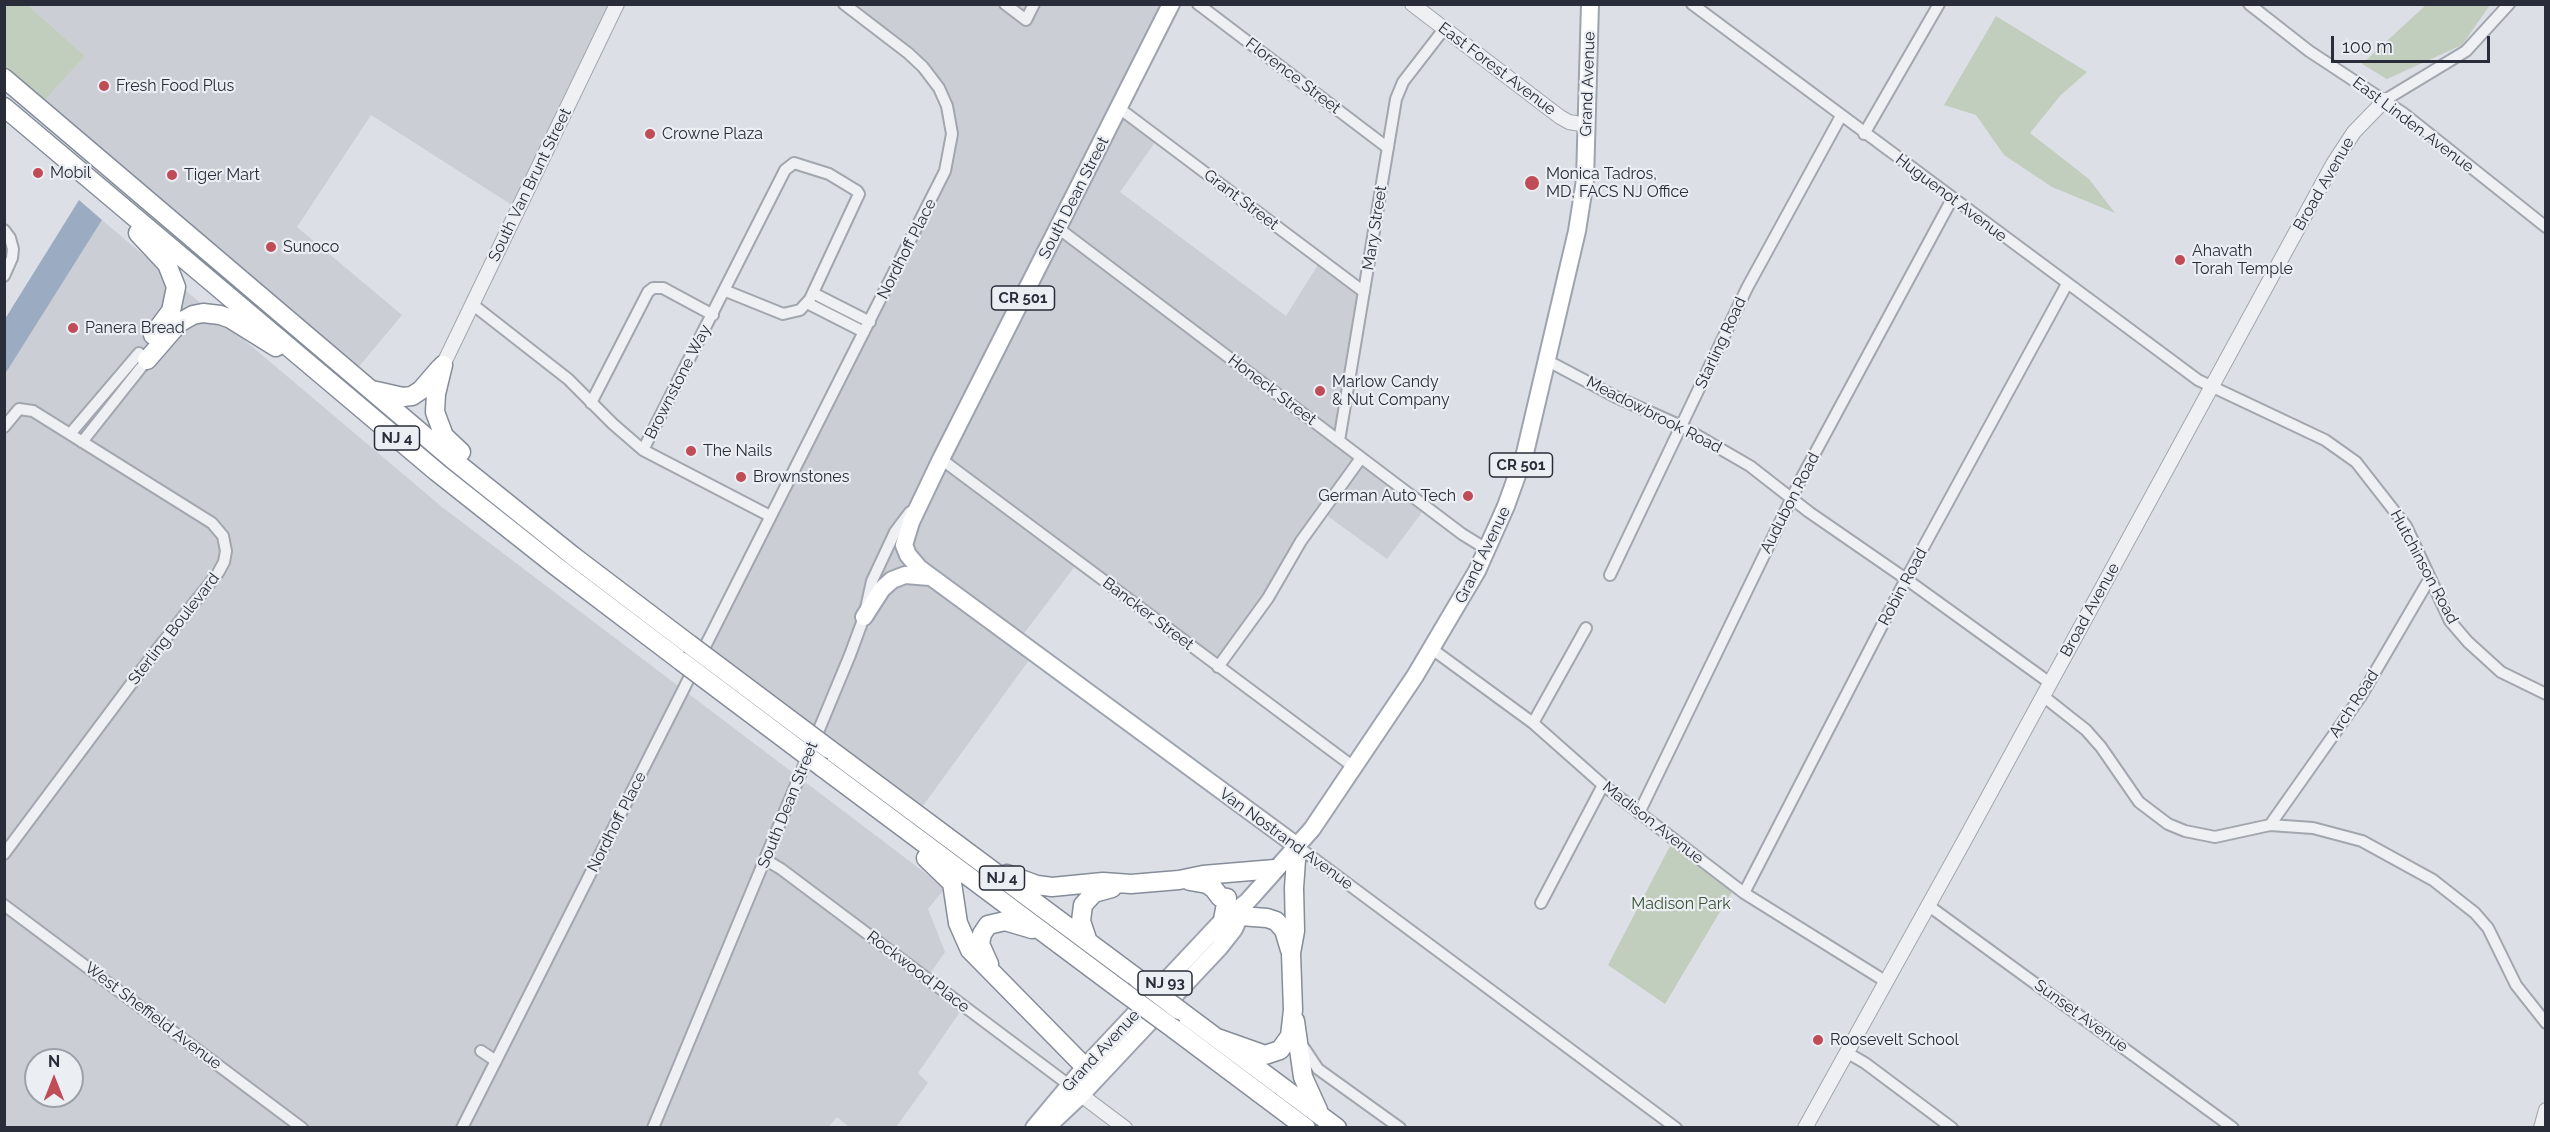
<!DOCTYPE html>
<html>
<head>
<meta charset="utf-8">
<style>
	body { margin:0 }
	#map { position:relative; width:2550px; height:1132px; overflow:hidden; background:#dcdfe5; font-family:Raleway,sans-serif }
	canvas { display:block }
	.frame { position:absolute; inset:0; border:6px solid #282d39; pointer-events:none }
	.north { position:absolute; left:24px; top:1048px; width:60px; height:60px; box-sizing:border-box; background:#ebeef3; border:2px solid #9da1a9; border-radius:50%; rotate:0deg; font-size:16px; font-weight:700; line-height:24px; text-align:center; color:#282d39 }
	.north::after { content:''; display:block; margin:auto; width:21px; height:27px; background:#bf4c57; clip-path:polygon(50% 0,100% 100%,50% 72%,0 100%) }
	.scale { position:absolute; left:2331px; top:36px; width:159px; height:27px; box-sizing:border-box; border:3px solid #282d39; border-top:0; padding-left:8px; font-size:18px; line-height:21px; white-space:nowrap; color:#282d39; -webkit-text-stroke:4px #ebeef3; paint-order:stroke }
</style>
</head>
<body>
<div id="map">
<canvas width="2550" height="1132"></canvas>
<div class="frame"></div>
<div class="north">N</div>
<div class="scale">100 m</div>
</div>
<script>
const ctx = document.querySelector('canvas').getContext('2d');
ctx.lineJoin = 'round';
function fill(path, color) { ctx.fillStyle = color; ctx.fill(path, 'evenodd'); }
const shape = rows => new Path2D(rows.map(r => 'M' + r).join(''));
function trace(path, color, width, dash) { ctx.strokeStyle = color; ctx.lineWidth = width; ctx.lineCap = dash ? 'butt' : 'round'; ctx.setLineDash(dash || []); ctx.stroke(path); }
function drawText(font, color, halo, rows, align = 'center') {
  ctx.font = font + ' Raleway,sans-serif'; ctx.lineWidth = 4.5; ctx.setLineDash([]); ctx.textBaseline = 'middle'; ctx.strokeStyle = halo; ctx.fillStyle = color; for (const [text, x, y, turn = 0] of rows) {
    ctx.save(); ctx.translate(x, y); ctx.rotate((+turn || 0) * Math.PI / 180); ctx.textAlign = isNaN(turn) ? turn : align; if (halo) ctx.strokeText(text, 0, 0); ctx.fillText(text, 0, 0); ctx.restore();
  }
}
const built = shape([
	[28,5,617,5,518,209,371,115,297,227,402,315,352,375,39,107,85,56],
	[844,5,1171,5,1119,108,1158,138,1120,192,1286,316,1321,260,1364,292,1339,441,1426,507,1387,559,1322,512,1218,667,1078,562,1019,640,1035,652,917,814,702,654,941,181,952,134,935,81],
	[102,220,442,507,945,888,928,909,945,952,927,978,962,1009,918,1073,928,1083,896,1127,849,1127,837,1117,828,1128,5,1127,4,374],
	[36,1060,72,1060,72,1096,36,1096]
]);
const green = shape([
	[2427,4,2490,5,2462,45,2387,79,2362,64],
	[5,5,28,5,85,56,39,107,5,78],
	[1996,16,2087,72,2060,96,2030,133,2089,179,2115,213,2052,187,2004,155,1976,115,1944,105],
	[1670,846,1733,890,1665,1004,1608,965]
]);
const water = shape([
	[79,200,102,220,5,374,5,319]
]);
const minor = shape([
	[1005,4,1026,20,1034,4],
	[1198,4,1388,148],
	[1692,4,2198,380,2325,440,2356,462,2406,526,2450,621,2468,642,2501,672,2546,694],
	[2249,4,2309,51,2403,113,2546,227],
	[2385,100,2466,51,2509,4],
	[1119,108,1364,292],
	[1864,134,1939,4],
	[1058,228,1462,534,1488,550],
	[4,230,10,238,13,249,12,258,4,276],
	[813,293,870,322],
	[807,303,864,332],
	[472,304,568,379,613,424,643,450,770,516],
	[1548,361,1616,397,1681,426,1750,466,1809,512,1906,579,2050,683],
	[591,403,648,292,653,288,663,288,713,315],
	[4,427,19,409,33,411,212,523,223,536,226,551,224,562,218,573,155,652,4,854],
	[70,434,139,353],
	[1339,441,1396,99,1403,82,1444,29],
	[82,442,147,360],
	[643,450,785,170,794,163,829,174,857,191,859,194,810,299,800,310,783,314,726,291],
	[941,459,1355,768],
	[1610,575,1747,288,1841,116],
	[1432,649,1533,723,1603,785,1744,893,1885,981],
	[1218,667,1268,598,1301,541,1361,458],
	[2043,696,2086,730,2101,747,2139,802,2168,824,2185,831,2215,837,2270,825,2313,828,2362,841,2433,880,2475,913,2488,928,2516,985,2546,1023],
	[1533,723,1586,628],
	[1639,813,1801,479,1952,199],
	[2270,825,2361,696,2430,578],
	[1297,846,1676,1128],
	[766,860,781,869,1069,1085],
	[1744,893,1906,579,2067,284],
	[1541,903,1603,785],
	[4,905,302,1128],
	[1929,906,2233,1128],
	[1304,1048,1318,1069,1400,1128],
	[481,1051,496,1061],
	[1846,1052,1865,1063,1952,1128],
	[462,1128,945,171,952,134,947,106,939,88,923,67,908,53,844,4],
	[653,1128,850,655,864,617,872,581,895,532,910,512]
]);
const tertiary = shape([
	[1412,4,1560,117,1569,122,1587,125],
	[443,365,617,4],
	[1081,1095,1125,1128],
	[1805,1128,1963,843,2333,164,2354,132,2385,100],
	[2541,1128,2546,1110]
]);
const primary = shape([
	[1171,4,941,459,911,522,904,545,908,555,919,568,1297,846],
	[864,617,882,589,892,580,905,575,930,577],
	[1034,1128,1085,1067,1223,920,1247,902,1312,829,1415,676,1477,571,1506,506,1525,453,1577,231,1585,180,1590,4],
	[1046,1128,1081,1095,1219,948,1234,929,1245,905]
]);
const trunk = shape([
	[4,78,452,459,573,556,689,644],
	[4,107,437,472,557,567,681,661],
	[138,233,167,264,176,287,171,311,153,335],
	[147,360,179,323,193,315,203,313,220,315,231,319,276,347],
	[443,365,436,394,435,412,444,436,461,452],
	[372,390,403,397,412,396,421,390,440,368],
	[829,749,1138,979],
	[822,767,1122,991],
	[926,858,952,883,958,923,970,950,1085,1067],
	[1007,874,1037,885,1052,887,1103,882,1131,884,1179,880,1203,875,1275,869],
	[1190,881,1207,884,1214,889,1220,897,1227,898,1223,920],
	[1240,916,1267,918,1276,921,1284,930,1290,950],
	[1088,942,1081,921,1083,905,1094,893,1112,888],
	[989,964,980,944,982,934,988,925,1005,921,1032,929],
	[1179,1010,1337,1128],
	[1295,1021,1303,1077,1318,1110],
	[1174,1029,1306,1128],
	[1217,1038,1265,1055,1280,1050,1290,1036,1293,1010,1291,953,1295,931,1294,888,1297,846]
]);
const trunkBridge = shape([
	[689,644,829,749],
	[681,661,822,767],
	[1138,979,1179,1010],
	[1122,991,1174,1029]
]);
const markers = [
	[104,86,6,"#bf4c57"],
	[650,134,6,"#bf4c57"],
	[38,173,6,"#bf4c57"],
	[172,175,6,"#bf4c57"],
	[1532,183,8,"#bf4c57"],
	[271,247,6,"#bf4c57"],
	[2180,260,6,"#bf4c57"],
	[73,328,6,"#bf4c57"],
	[1320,391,6,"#bf4c57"],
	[691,451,6,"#bf4c57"],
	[741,477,6,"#bf4c57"],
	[1468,496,6,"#bf4c57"],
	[1818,1040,6,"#bf4c57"]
];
const shields = [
	[1023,298,63],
	[397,438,45],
	[1521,465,63],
	[1002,878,45],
	[1165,983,54]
];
const shieldNames = [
	["CR 501",1023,298],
	["NJ 4",397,438],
	["CR 501",1521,465],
	["NJ 4",1002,878],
	["NJ 93",1165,983]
];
const streetNames = [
	["East Forest Avenue",1497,69,37],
	["Florence Street",1293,76,37],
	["Grand Avenue",1588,84,-88],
	["East Linden Avenue",2413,125,37],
	["Broad Avenue",2324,184,-60],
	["South Van Brunt Street",530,185,-64],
	["South Dean Street",1074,198,-63],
	["Huguenot Avenue",1951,198,37],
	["Grant Street",1241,200,37],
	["Mary Street",1375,228,-81],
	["Nordhoff Place",907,249,-63],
	["Starling Road",1721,343,-65],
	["Brownstone Way",678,382,-63],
	["Honeck Street",1272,390,37],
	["Meadowbrook Road",1654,415,27],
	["Audubon Road",1790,503,-63],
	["Grand Avenue",1483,555,-64],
	["Hutchinson Road",2424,567,62],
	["Robin Road",1903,587,-62],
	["Broad Avenue",2090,610,-61],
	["Bancker Street",1148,614,37],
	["Sterling Boulevard",174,629,-52],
	["Arch Road",2354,704,-57],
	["South Dean Street",788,805,-68],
	["Nordhoff Place",617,822,-63],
	["Madison Avenue",1653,823,38],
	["Van Nostrand Avenue",1286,839,36],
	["Rockwood Place",918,972,37],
	["West Sheffield Avenue",153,1016,37],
	["Sunset Avenue",2081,1016,36],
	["Grand Avenue",1101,1051,-47]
];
const poiNames = [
	["Fresh Food Plus",116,86],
	["Crowne Plaza",662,134],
	["Mobil",50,173],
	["Monica Tadros,",1546,174],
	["MD, FACS NJ Office",1546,192],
	["Tiger Mart",184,175],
	["Sunoco",283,247],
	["Ahavath",2192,251],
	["Torah Temple",2192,269],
	["Panera Bread",85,328],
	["Marlow Candy",1332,382],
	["& Nut Company",1332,400],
	["The Nails",703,451],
	["Brownstones",753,477],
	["German Auto Tech",1456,496,"right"],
	["Roosevelt School",1830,1040]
];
const parkNames = [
	["Madison Park",1681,904]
];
fill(built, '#cbced5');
fill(green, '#c1cebe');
fill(water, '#9aabc2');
trace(minor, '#a2a6ae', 14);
trace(tertiary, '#a2a6ae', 16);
trace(primary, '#9da3af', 20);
trace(trunk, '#858c9a', 21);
trace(minor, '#eef0f4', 10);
trace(tertiary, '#eef0f4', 14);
trace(primary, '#fff', 16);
trace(trunk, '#fff', 18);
trace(trunkBridge, '#858c9a', 21, []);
trace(trunkBridge, '#fff', 18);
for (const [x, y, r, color] of markers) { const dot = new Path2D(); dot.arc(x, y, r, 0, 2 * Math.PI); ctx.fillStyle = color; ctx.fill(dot); trace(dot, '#ebeef3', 2); }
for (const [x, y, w] of shields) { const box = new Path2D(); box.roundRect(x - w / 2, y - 12, w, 24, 4.5); ctx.fillStyle = '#ebeef3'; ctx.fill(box); trace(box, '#282d39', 1.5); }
drawText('bold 15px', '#282d39', null, shieldNames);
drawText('16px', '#282d39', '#ebeef3', streetNames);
drawText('16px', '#282d39', '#ebeef3', poiNames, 'left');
drawText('16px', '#3a5436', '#ebeef3', parkNames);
</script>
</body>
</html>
